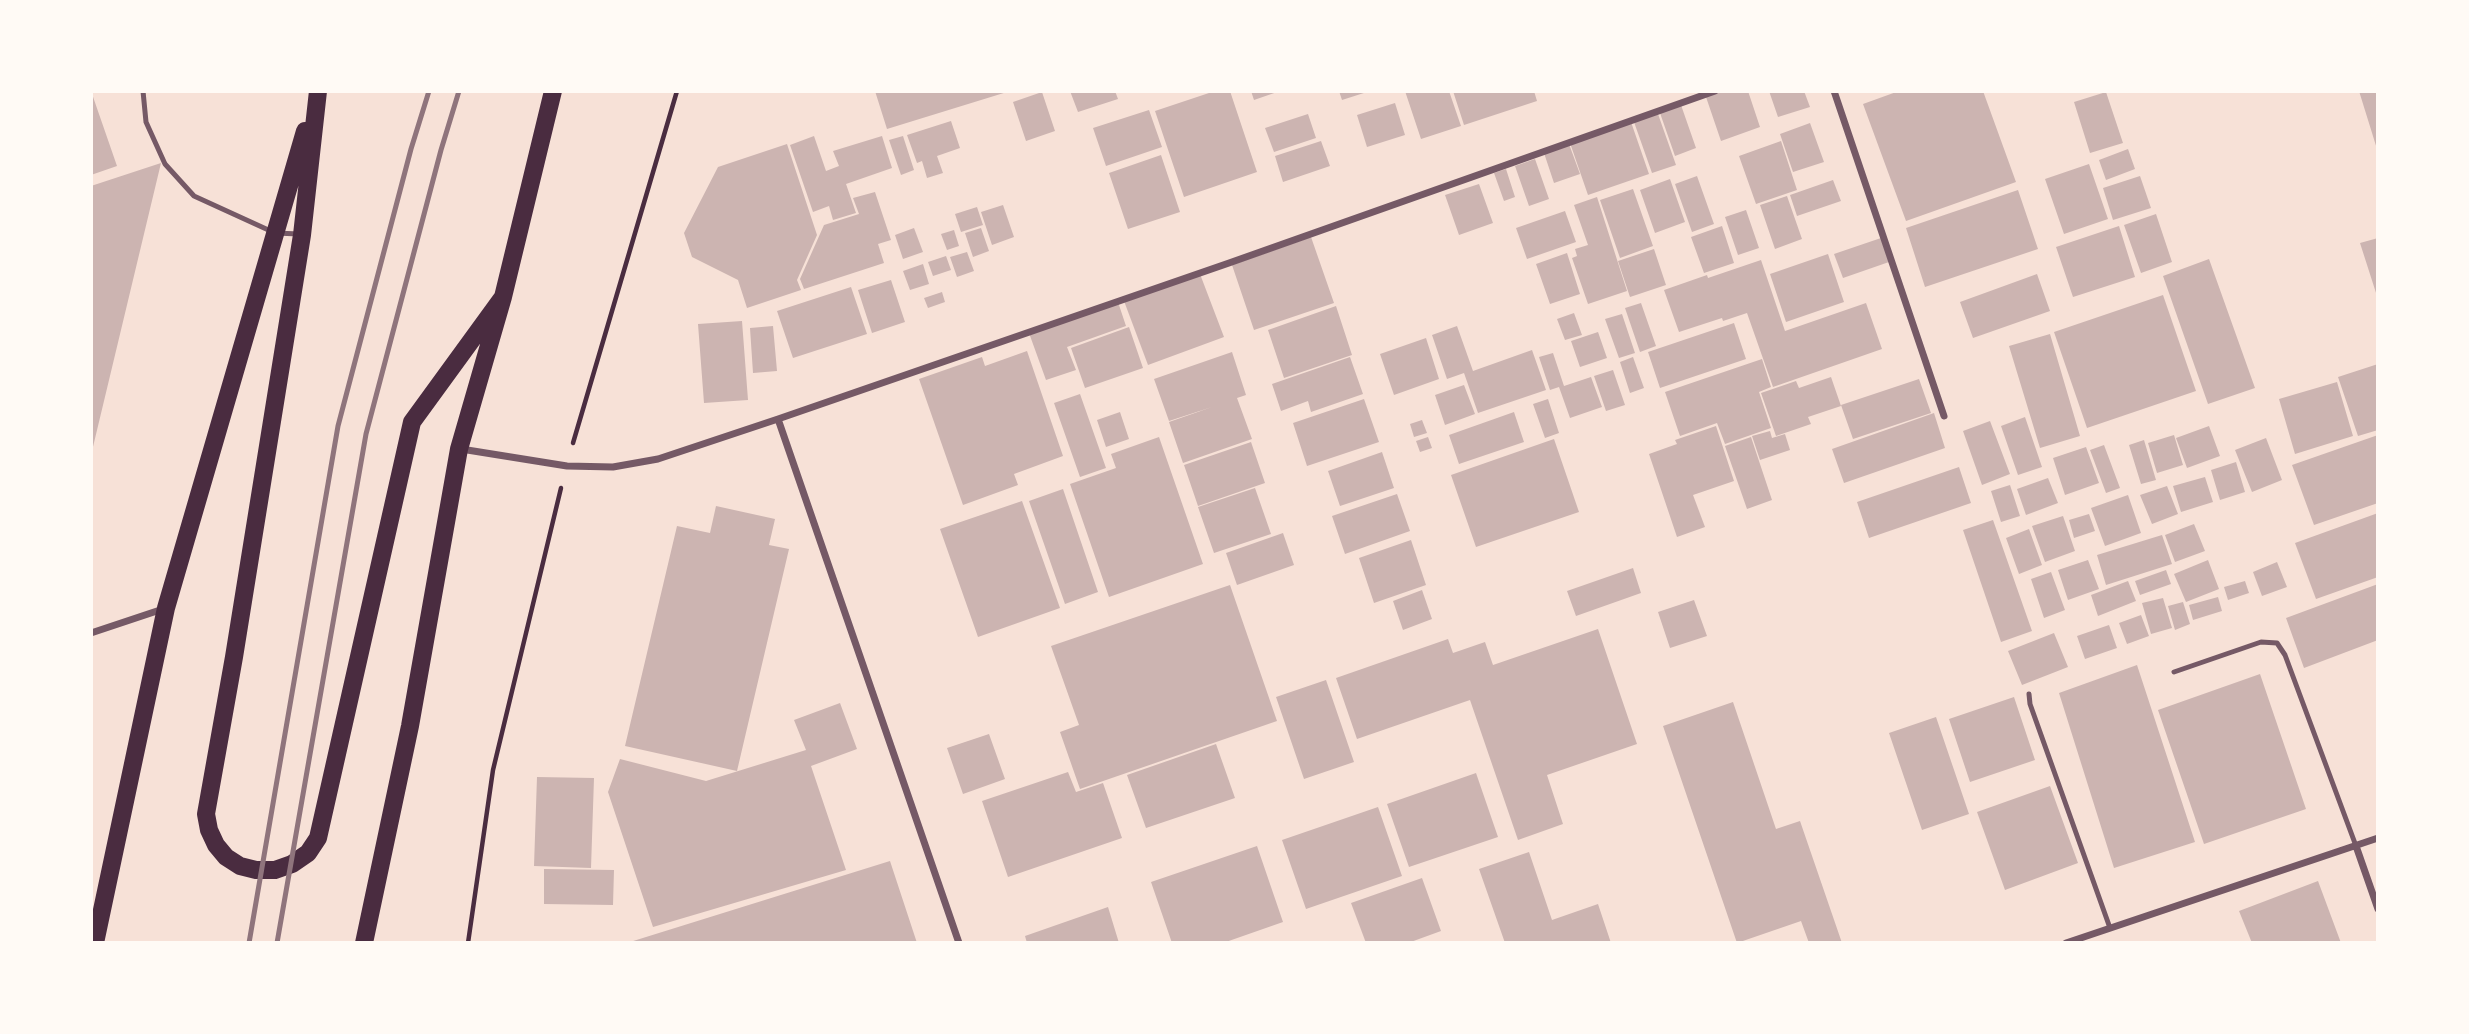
<!DOCTYPE html>
<html>
<head>
<meta charset="utf-8">
<style>
	body { margin:0 }
	#map { position:relative; width:2469px; height:1034px; overflow:hidden; background:#f7e1d7; font-family:"Work Sans",sans-serif }
	canvas { display:block }
	.frame { position:absolute; inset:0; border:93px solid #fffaf5; pointer-events:none }
</style>
</head>
<body>
<div id="map">
<canvas width="2469" height="1034"></canvas>
<div class="frame"></div>
</div>
<script>
const ctx = document.querySelector('canvas').getContext('2d');
ctx.lineJoin = 'round';
function fill(path, color) { ctx.fillStyle = color; ctx.fill(path, 'evenodd'); }
const shape = rows => new Path2D(rows.map(r => 'M' + r).join(''));
function trace(path, color, width, dash) { ctx.strokeStyle = color; ctx.lineWidth = width; ctx.lineCap = dash ? 'butt' : 'round'; ctx.setLineDash(dash || []); ctx.stroke(path); }
const building = shape([
	[91,91,117,166,91,175],
	[875,91,1006,91,1007,92,887,129],
	[1070,91,1115,91,1118,99,1078,112],
	[1215,91,1230,91,1257,172,1184,197,1155,111],
	[1251,91,1280,91,1254,100],
	[1339,91,1367,91,1367,92,1342,100],
	[1405,91,1449,91,1461,126,1421,139],
	[1453,91,1534,91,1537,101,1464,125],
	[1723,91,1748,91,1760,127,1721,141,1706,97],
	[1769,91,1804,91,1810,107,1778,117],
	[1899,91,1983,91,2016,182,1906,221,1863,104],
	[2359,91,2378,91,2378,149,2377,149],
	[1042,92,1055,131,1026,141,1013,102],
	[2106,92,2123,143,2090,153,2074,102],
	[1395,103,1405,135,1367,147,1357,115],
	[1681,105,1696,148,1675,156,1660,113],
	[1149,110,1162,147,1106,166,1093,128],
	[1308,114,1316,138,1274,152,1265,128],
	[1658,114,1676,165,1652,173,1634,122],
	[951,121,960,148,937,156,943,173,927,178,922,161,917,163,907,135],
	[1631,122,1649,174,1588,195,1570,143],
	[1810,123,1824,162,1793,172,1780,134],
	[814,136,826,171,839,166,833,151,882,136,892,168,846,184,856,213,833,220,829,206,813,212,790,145],
	[903,136,914,170,901,175,889,140],
	[1321,141,1330,166,1283,182,1275,156],
	[1781,141,1797,190,1756,204,1739,156],
	[787,144,817,235,797,280,801,290,747,308,738,280,692,257,684,233,718,167],
	[1569,144,1580,174,1554,183,1544,153],
	[2128,149,2135,169,2106,180,2099,160],
	[1161,155,1180,212,1128,229,1109,173],
	[1535,159,1549,199,1529,206,1515,166],
	[161,163,92,451,91,451,91,186],
	[2089,164,2108,219,2064,234,2045,179],
	[1506,169,1515,197,1504,201,1494,173],
	[1697,176,1714,224,1692,232,1675,184],
	[2140,176,2151,208,2113,220,2103,188],
	[1670,179,1685,222,1655,233,1640,190],
	[1833,180,1841,201,1797,216,1790,195],
	[1479,184,1493,223,1459,235,1445,195],
	[1633,189,1653,246,1620,258,1600,200],
	[2018,190,2038,249,1925,287,1906,228],
	[875,192,891,240,878,244,884,263,804,289,800,279,824,225,859,214,853,198],
	[1787,196,1802,239,1775,249,1760,205],
	[1597,197,1627,291,1588,304,1572,258,1577,256,1575,249,1588,245,1574,205],
	[1003,205,1014,237,992,245,981,212],
	[977,207,983,225,961,232,955,214],
	[1746,210,1759,248,1738,255,1725,217],
	[1565,211,1576,242,1527,259,1516,228],
	[2156,214,2172,262,2141,273,2124,225],
	[1722,226,1734,263,1704,273,1691,237],
	[2119,226,2135,277,2073,297,2056,247],
	[914,228,923,252,903,259,895,235],
	[981,228,989,251,973,257,965,233],
	[954,230,959,246,947,250,941,234],
	[1311,237,1334,303,1254,330,1232,265],
	[1881,238,1889,262,1843,278,1834,254],
	[2378,238,2378,296,2377,296,2360,243],
	[1654,249,1666,285,1630,297,1618,261],
	[967,252,974,271,957,277,950,257],
	[1567,253,1580,294,1550,304,1536,264],
	[1828,254,1844,302,1786,322,1770,274],
	[946,256,951,270,933,276,928,262],
	[2209,259,2255,388,2208,404,2163,276],
	[1761,260,1785,331,1866,303,1882,349,1773,387,1747,313,1723,321,1722,318,1679,332,1664,290,1707,275,1708,278],
	[923,264,929,284,910,290,903,271],
	[1200,274,1224,337,1148,365,1124,301],
	[2037,274,2050,311,1973,338,1960,302],
	[891,280,905,322,872,333,858,290],
	[851,287,867,334,793,358,777,311],
	[942,292,945,302,928,308,924,298],
	[2163,295,2196,391,2087,428,2054,332],
	[1118,302,1126,326,1067,347,1076,370,1046,380,1029,333],
	[1641,303,1656,346,1640,352,1625,308],
	[1336,306,1352,355,1284,378,1268,330],
	[1574,313,1582,335,1565,340,1557,319],
	[1622,314,1635,353,1619,358,1605,319],
	[742,321,748,400,704,403,698,324],
	[1734,323,1746,359,1660,388,1648,352],
	[773,326,777,371,753,373,750,328],
	[1457,326,1473,371,1532,350,1546,390,1478,413,1464,373,1447,379,1432,335],
	[1129,327,1143,368,1085,388,1071,348],
	[1598,332,1607,358,1580,367,1571,341],
	[2050,334,2080,436,2040,448,2009,346],
	[1426,338,1439,379,1394,395,1380,354],
	[1027,351,1063,456,1014,474,1018,485,963,505,919,379,982,357,985,366],
	[1232,352,1246,395,1237,398,1252,439,1183,463,1169,422,1212,407,1169,421,1154,379],
	[1553,353,1564,386,1591,377,1602,407,1570,418,1559,387,1550,390,1539,357],
	[1350,357,1363,394,1311,412,1308,401,1281,411,1272,384],
	[1633,357,1644,388,1630,393,1620,362],
	[1762,359,1771,387,1759,392,1771,428,1725,444,1717,423,1680,436,1665,392],
	[2378,364,2378,430,2358,436,2338,377],
	[1613,370,1625,405,1606,411,1594,376],
	[1831,377,1841,406,1808,417,1811,424,1776,436,1761,393,1796,381,1799,388],
	[1919,379,1931,413,1853,439,1841,405],
	[2337,382,2353,436,2295,454,2279,399],
	[1464,385,1475,414,1445,425,1435,395],
	[1080,394,1106,468,1080,477,1054,403],
	[1364,399,1379,442,1307,466,1293,423],
	[1548,399,1559,433,1545,438,1533,404],
	[1120,412,1129,439,1106,447,1097,420],
	[1514,412,1524,442,1459,464,1449,435],
	[1934,413,1945,448,1844,483,1832,449],
	[2025,417,2042,467,2018,475,2001,426],
	[1422,420,1427,433,1414,437,1410,424],
	[1990,421,2010,474,1982,485,1963,431],
	[1716,426,1734,481,1693,495,1705,527,1677,537,1649,454,1677,444,1675,440],
	[2209,426,2220,456,2187,468,2176,438],
	[1770,431,1772,438,1785,434,1790,450,1760,460,1752,436],
	[2174,435,2183,465,2157,473,2148,443],
	[2378,435,2378,503,2314,525,2292,465],
	[1159,437,1203,564,1109,597,1070,484,1116,468,1111,454],
	[1428,437,1432,448,1420,452,1416,441],
	[1751,437,1772,500,1747,509,1725,446],
	[2266,438,2282,480,2252,492,2235,450],
	[1554,439,1579,512,1476,547,1451,475],
	[2144,440,2156,480,2141,484,2129,445],
	[1251,442,1265,483,1198,506,1184,465],
	[2104,445,2120,488,2106,493,2090,450],
	[2086,447,2099,483,2065,495,2053,458],
	[1382,452,1394,488,1340,506,1328,471],
	[2236,462,2245,492,2220,500,2211,470],
	[1959,467,1971,503,1869,538,1857,502],
	[2205,477,2213,502,2181,512,2173,486],
	[2048,478,2058,503,2026,515,2017,489],
	[2010,485,2020,516,2001,522,1991,491],
	[2167,486,2178,514,2152,524,2140,495],
	[1255,488,1271,534,1214,553,1198,507],
	[1063,489,1098,592,1065,604,1029,501],
	[1397,494,1410,531,1345,554,1332,516],
	[2128,495,2141,533,2105,546,2091,508],
	[1022,501,1060,608,978,637,940,529],
	[716,506,775,519,769,545,789,549,737,771,625,746,677,526,710,533],
	[2378,513,2378,577,2316,599,2295,543],
	[2089,514,2095,531,2074,538,2069,520],
	[2063,516,2075,551,2045,562,2032,526],
	[1993,520,2032,631,2001,642,1963,530],
	[2194,524,2205,551,2175,562,2165,535],
	[2029,529,2042,565,2019,574,2006,538],
	[1283,533,1294,565,1237,585,1226,553],
	[2162,535,2172,564,2106,585,2097,555],
	[1411,540,1426,585,1374,603,1359,558],
	[2088,560,2099,589,2068,600,2058,570],
	[2208,560,2219,589,2186,602,2174,574],
	[2277,562,2287,587,2262,596,2253,572],
	[1633,568,1641,593,1576,616,1567,591],
	[2166,570,2171,584,2140,595,2135,581],
	[2051,572,2065,610,2044,618,2031,579],
	[2128,581,2136,601,2098,616,2091,595],
	[2245,581,2249,593,2228,600,2224,587],
	[2378,584,2378,640,2304,668,2286,618],
	[1230,585,1277,721,1080,789,1060,732,1079,725,1051,646],
	[1422,590,1432,619,1403,630,1393,601],
	[2218,597,2222,611,2193,620,2189,605],
	[2163,598,2172,628,2151,634,2142,603],
	[1694,600,1707,636,1670,648,1658,612],
	[2183,602,2190,624,2175,630,2168,606],
	[2141,615,2149,636,2127,644,2119,623],
	[2109,625,2117,648,2085,659,2077,636],
	[1598,629,1637,744,1547,775,1563,824,1518,840,1470,700,1357,739,1336,678,1448,639,1453,653,1485,642,1493,665],
	[2054,633,2068,667,2022,685,2008,651],
	[2137,665,2195,842,2114,868,2059,693],
	[2260,674,2306,809,2204,844,2158,710],
	[1326,680,1354,762,1304,779,1276,697],
	[2014,697,2035,760,1970,782,1949,719],
	[1733,702,1776,829,1800,821,1842,943,1809,943,1801,921,1737,943,1663,726],
	[840,703,857,749,811,766,846,870,653,927,608,792,620,759,706,781,806,750,794,720],
	[1936,717,1969,814,1922,830,1889,733],
	[989,734,1005,779,963,794,947,748],
	[1216,744,1235,798,1146,828,1127,775],
	[1068,772,1076,792,1103,783,1122,838,1008,877,982,801],
	[1476,773,1498,837,1409,867,1387,804],
	[537,777,594,778,591,868,534,866],
	[2050,786,2078,863,2005,890,1977,812],
	[1378,807,1402,876,1306,909,1282,840],
	[1257,846,1283,922,1223,943,1172,943,1151,882],
	[1529,852,1552,920,1598,904,1611,943,1505,943,1479,869],
	[890,861,917,943,630,943,630,942],
	[544,869,614,870,613,905,544,904],
	[1422,878,1441,931,1408,943,1366,943,1351,903],
	[2318,881,2341,943,2252,943,2239,911],
	[1108,907,1119,943,1027,943,1025,936]
]);
const path = shape([
	[573,443,677,91],
	[468,943,493,770,561,488]
]);
const service = shape([
	[143,91,146,122,165,164,194,196,275,233,299,234],
	[2174,672,2261,642,2277,643,2285,655,2356,846],
	[2029,694,2030,704,2110,928]
]);
const minor = shape([
	[1834,91,1944,416],
	[778,419,959,943],
	[461,449,567,466,613,467,658,459,778,419,1229,263,1715,91],
	[91,633,163,609],
	[2356,846,2378,909],
	[2066,943,2378,838]
]);
const primary = shape([
	[318,91,302,235,234,657,206,814,209,830,216,845,226,857,240,866,256,870,275,870,292,864,308,853,318,838,412,422,503,297],
	[95,943,166,608,305,131],
	[364,943,410,726,459,449,503,297,553,91]
]);
const rail = shape([
	[249,943,338,426,411,149,429,91],
	[277,943,366,434,441,150,459,91]
]);
fill(building, '#ccb4b1');
trace(path, '#4a2c40', 4.5);
trace(service, '#755966', 5);
trace(minor, '#755966', 7);
trace(primary, '#4a2c40', 18);
trace(rail, '#8f747c', 5);
</script>
</body>
</html>
